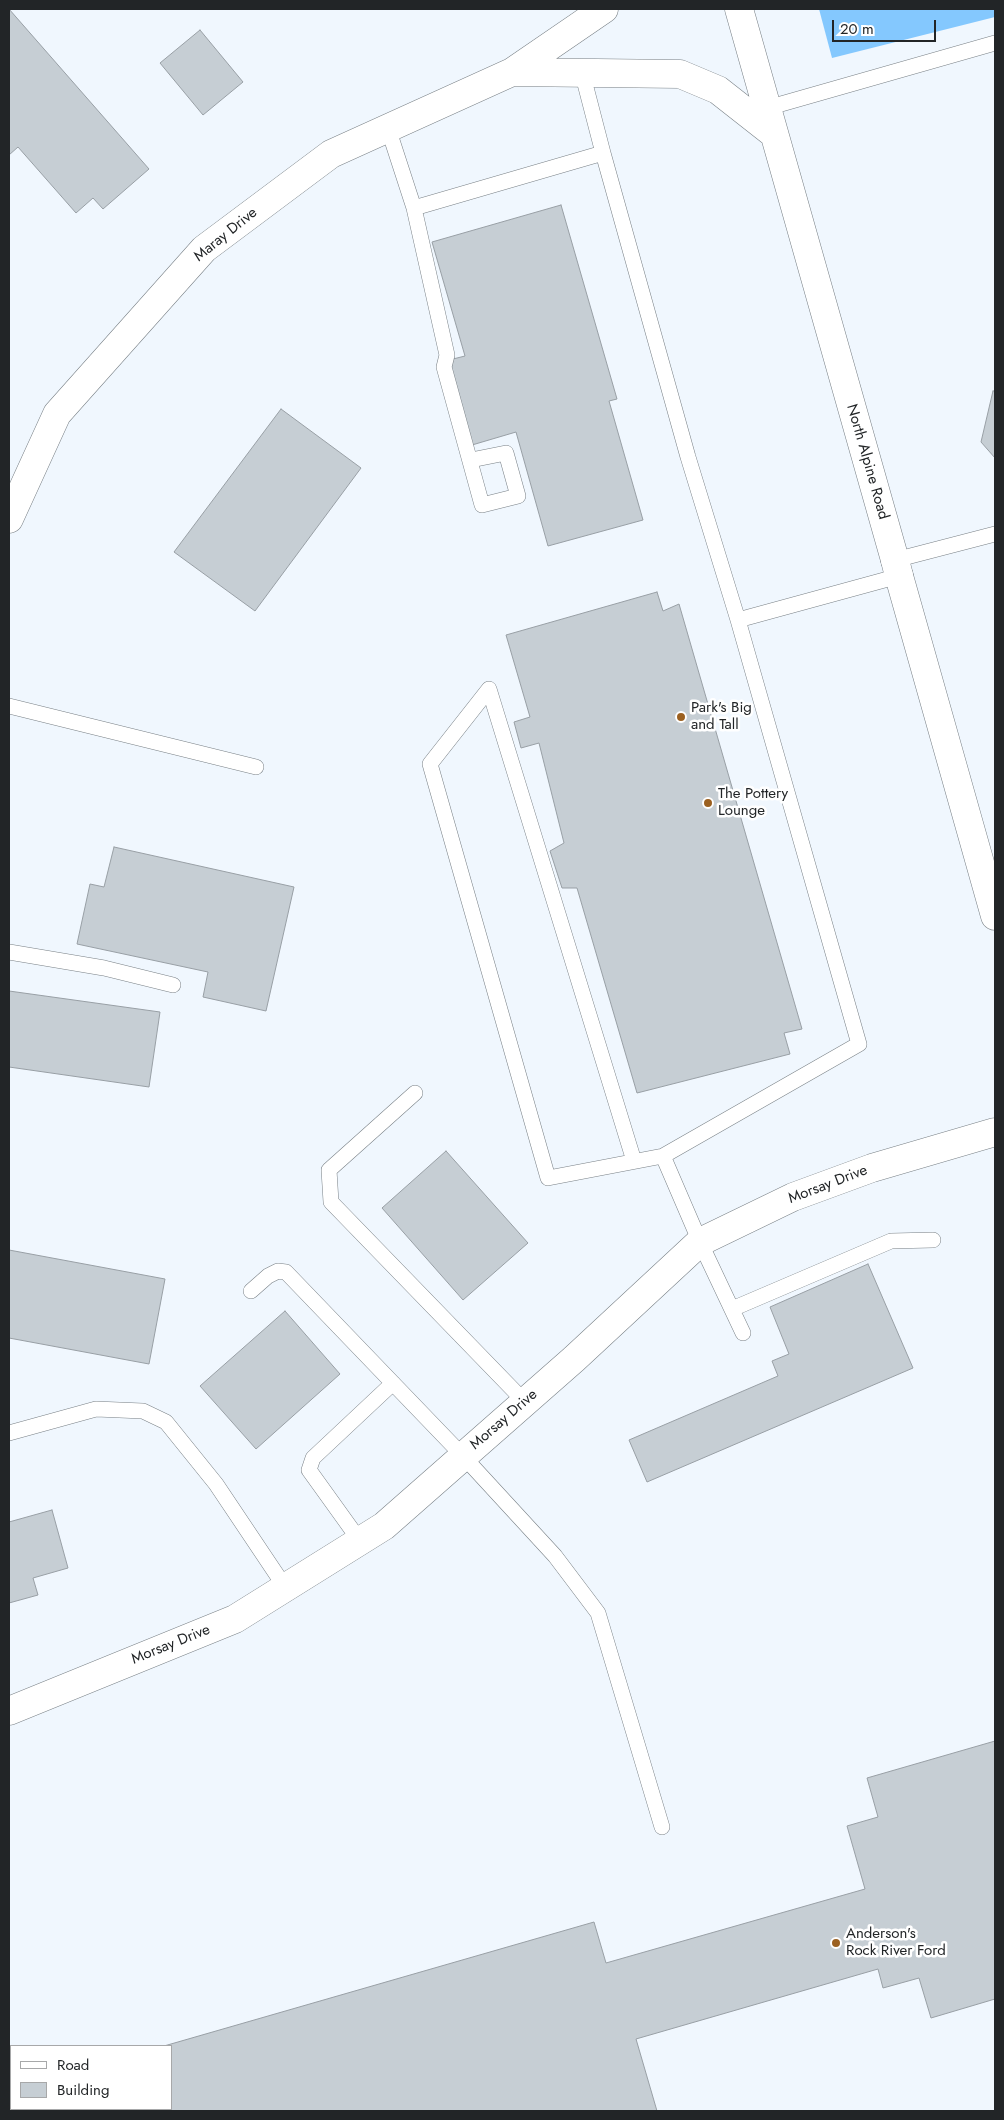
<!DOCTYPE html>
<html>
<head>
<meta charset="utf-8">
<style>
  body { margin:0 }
  #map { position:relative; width:1004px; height:2120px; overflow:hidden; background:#f0f7fe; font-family:Jost,sans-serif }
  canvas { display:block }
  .frame { position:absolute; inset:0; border:10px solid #222527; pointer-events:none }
  .legend { position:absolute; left:10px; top:2045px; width:162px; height:65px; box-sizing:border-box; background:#fff; border:1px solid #a7a8a9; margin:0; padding:6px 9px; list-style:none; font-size:15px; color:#222527 }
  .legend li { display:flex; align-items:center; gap:10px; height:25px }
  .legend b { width:25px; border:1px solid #a7a8a9 }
  .scale { position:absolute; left:832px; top:20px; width:104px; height:22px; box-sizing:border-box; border:2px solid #222527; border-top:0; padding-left:6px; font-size:15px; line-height:18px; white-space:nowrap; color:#222527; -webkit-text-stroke:4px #fff; paint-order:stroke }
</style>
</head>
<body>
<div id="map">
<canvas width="1004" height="2120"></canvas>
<div class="frame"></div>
<ul class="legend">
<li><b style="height:6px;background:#fff"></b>Road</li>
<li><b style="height:14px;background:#c6ced4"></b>Building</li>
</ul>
<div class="scale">20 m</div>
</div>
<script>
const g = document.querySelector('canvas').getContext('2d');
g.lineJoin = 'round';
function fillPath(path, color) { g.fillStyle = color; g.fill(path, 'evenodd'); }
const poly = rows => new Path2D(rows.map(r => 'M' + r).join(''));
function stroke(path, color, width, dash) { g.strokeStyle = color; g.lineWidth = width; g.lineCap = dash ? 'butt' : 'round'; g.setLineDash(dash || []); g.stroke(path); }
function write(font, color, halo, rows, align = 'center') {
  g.font = font + ' Jost,sans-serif'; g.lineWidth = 5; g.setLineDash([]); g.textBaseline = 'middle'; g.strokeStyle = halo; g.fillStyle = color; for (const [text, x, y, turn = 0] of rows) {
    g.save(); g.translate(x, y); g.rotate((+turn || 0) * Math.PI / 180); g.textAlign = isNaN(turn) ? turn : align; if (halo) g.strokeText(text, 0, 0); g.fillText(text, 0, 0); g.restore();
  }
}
const forest = poly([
  [819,9,995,9,995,17,832,58]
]);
const building = poly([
  [9,9,149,169,103,209,93,198,76,213,18,147,9,155,9,9],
  [200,30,243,82,203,115,160,63,200,30],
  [561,205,617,399,609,401,643,520,548,546,516,432,472,445,449,360,465,356,432,242,561,205],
  [993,391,995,391,995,458,981,442,993,391],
  [281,409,361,468,255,611,174,552,281,409],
  [657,592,663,611,679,604,802,1029,784,1033,790,1054,637,1093,577,888,562,888,550,851,564,843,539,743,521,748,514,722,530,717,506,635,657,592],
  [114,847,294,887,266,1011,203,997,208,972,77,944,90,884,104,887,114,847],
  [9,991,160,1012,149,1087,9,1067,9,991],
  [446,1151,528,1243,463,1300,382,1208,446,1151],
  [9,1250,165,1279,149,1364,9,1338,9,1250],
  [868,1264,913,1368,647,1482,629,1440,778,1376,772,1361,789,1354,770,1307,868,1264],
  [285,1311,340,1374,256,1449,200,1386,285,1311],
  [52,1510,68,1568,33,1578,38,1595,9,1603,9,1522,52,1510],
  [995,1741,995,1999,931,2018,919,1978,883,1988,878,1969,636,2039,657,2111,169,2111,168,2109,171,2109,171,2046,164,2046,594,1922,606,1963,865,1889,847,1826,878,1817,867,1778,995,1741]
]);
const lane = poly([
  [582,72,603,153],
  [767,108,995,43],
  [388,128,414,208],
  [471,460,506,453,518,496,482,505,444,367,447,355,414,208,603,153,688,457,738,620,859,1044,663,1156,700,1242,743,1333],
  [895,560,995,534],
  [738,620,899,576],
  [9,706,256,767],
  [9,952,104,968,173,985],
  [415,1093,329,1170,331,1202,525,1402],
  [634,1161,489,689,430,764,548,1178,663,1156],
  [251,1291,268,1276,278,1271,286,1272,463,1456,555,1556,598,1613,662,1827],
  [732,1309,891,1241,933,1240],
  [9,1433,96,1409,143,1411,166,1422,216,1484,285,1587],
  [360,1541,309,1470,313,1458,393,1383]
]);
const secondary = poly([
  [739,9,895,560],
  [512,72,680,74,718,90,774,134],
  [9,519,57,414,204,249,331,154,512,72,604,9],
  [899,576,995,916],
  [9,1711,235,1619,384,1526,574,1359,700,1242,793,1197,872,1168,995,1132]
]);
const primary = poly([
  [895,560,899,576]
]);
const markers = [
  [681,717,5,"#9b6020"],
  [708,803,5,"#9b6020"],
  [836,1943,5,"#9b6020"]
];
const streetNames = [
  ["Maray Drive",226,235,-39],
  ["North Alpine Road",867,462,74],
  ["Morsay Drive",828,1185,-21],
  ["Morsay Drive",504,1420,-41],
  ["Morsay Drive",171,1645,-22]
];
const poiNames = [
  ["Park's Big",691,708],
  ["and Tall",691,725],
  ["The Pottery",718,794],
  ["Lounge",718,811],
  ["Anderson's",846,1934],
  ["Rock River Ford",846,1951]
];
fillPath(forest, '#84c8fe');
fillPath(building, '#c6ced4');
stroke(building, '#989fa5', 1);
stroke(lane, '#798086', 16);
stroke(secondary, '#798086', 29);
stroke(primary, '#798086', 29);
stroke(lane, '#fff', 15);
stroke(secondary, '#fff', 28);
stroke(primary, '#fff', 28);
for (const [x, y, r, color] of markers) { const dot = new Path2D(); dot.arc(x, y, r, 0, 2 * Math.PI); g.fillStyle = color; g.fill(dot); stroke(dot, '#fff', 2); }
write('15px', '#222527', '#fff', streetNames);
write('15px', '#222527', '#fff', poiNames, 'left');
</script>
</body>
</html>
